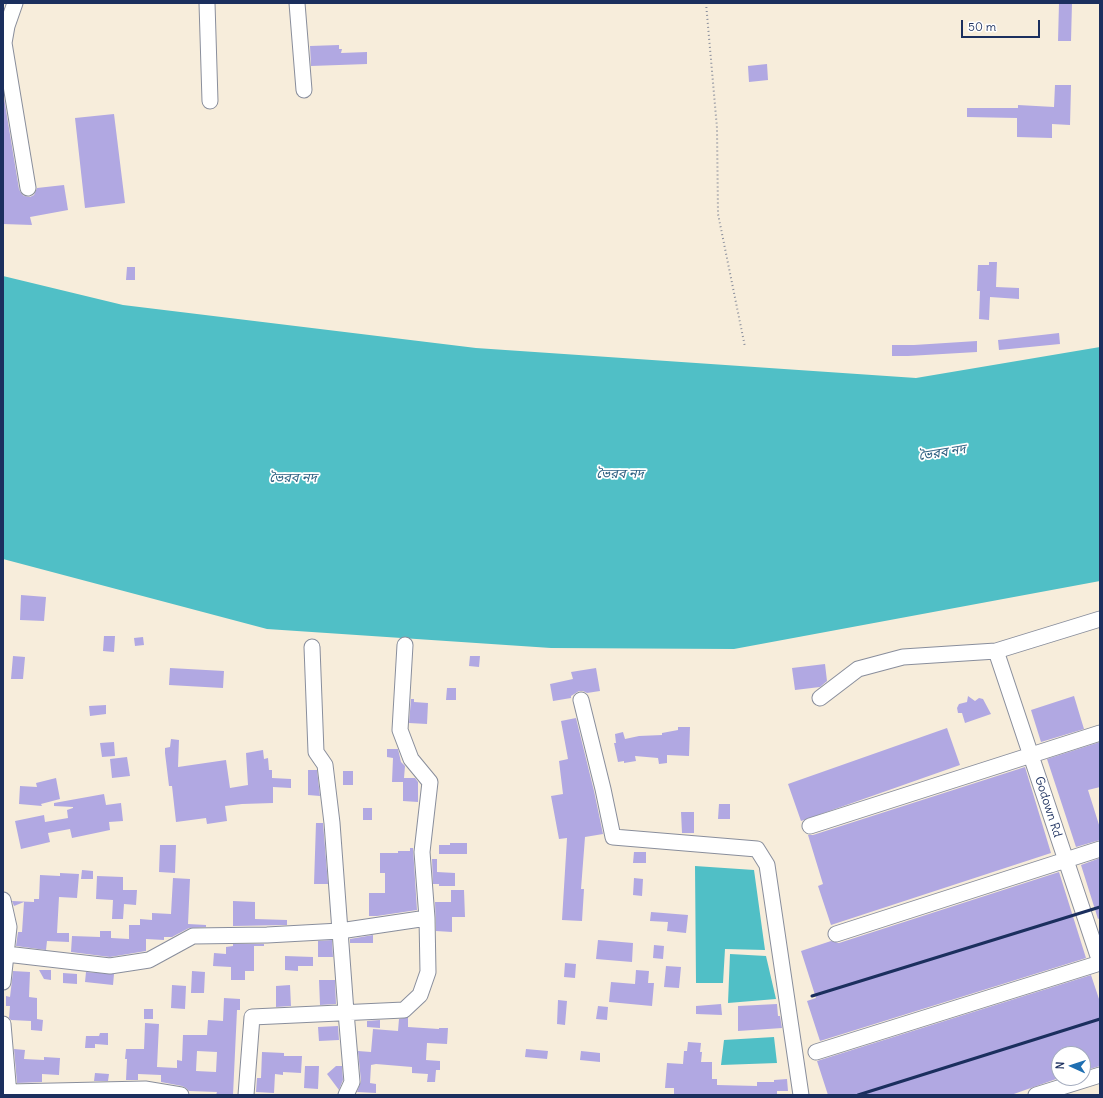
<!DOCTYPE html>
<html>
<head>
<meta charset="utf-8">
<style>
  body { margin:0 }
  #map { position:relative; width:1103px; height:1098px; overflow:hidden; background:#f7eddb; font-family:Delius,sans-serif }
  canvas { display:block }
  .frame { position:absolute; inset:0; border:4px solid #1b2f5e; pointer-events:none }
  .north { position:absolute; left:1051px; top:1046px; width:40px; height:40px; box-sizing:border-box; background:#fff; border:1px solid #a4acbf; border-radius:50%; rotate:273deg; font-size:11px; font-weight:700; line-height:16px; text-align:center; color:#1b2f5e }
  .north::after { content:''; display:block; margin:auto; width:14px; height:18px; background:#1f6fb2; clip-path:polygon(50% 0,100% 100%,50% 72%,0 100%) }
  .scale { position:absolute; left:961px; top:20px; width:79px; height:18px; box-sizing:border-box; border:2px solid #1b2f5e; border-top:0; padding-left:5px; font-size:12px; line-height:14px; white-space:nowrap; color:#1b2f5e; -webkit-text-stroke:3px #fff; paint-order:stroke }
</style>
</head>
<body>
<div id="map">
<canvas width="1103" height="1098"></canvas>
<div class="frame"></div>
<div class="north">N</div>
<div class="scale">50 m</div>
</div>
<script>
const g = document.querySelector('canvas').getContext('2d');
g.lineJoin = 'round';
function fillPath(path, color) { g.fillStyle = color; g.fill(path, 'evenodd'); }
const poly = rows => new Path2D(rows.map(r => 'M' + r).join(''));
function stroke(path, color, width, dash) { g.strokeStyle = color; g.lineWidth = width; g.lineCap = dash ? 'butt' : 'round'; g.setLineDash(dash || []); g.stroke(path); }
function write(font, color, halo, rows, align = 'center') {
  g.font = font + ' Delius,"Noto Sans Bengali",sans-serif'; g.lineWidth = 3.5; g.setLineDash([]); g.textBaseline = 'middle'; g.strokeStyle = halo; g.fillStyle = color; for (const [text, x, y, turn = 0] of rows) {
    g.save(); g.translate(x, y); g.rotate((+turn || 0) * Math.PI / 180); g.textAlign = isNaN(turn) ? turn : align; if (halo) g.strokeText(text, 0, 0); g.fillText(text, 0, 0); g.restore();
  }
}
const water = poly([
  [3,276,123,305,476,348,916,378,1100,347,1100,581,734,649,551,648,267,629,3,559],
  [695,866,754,870,765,950,725,949,723,983,696,983],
  [730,954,766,956,776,999,728,1003],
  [774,1037,777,1063,721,1065,724,1040]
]);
const building = poly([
  [1059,3,1072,3,1071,41,1058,41],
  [339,45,339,49,342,49,341,53,367,52,367,64,311,66,310,46],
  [767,64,768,80,749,82,748,66],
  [1055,85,1071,85,1070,125,1052,124,1052,138,1017,137,1017,118,967,117,967,108,1018,108,1018,105,1054,107],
  [3,92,19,189,21,193,24,196,30,197,34,195,37,188,64,185,68,210,30,217,32,225,3,224],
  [114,114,125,203,85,208,75,118],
  [989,262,997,262,996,287,1019,288,1019,299,990,297,989,320,979,319,980,291,977,291,978,265,989,265],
  [127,267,135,267,135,280,126,280],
  [1059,333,1060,344,999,350,998,340],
  [977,341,977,352,908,356,892,356,892,345,914,345],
  [21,595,46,597,44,621,20,620],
  [104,636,115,636,114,652,103,651],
  [143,637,144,645,135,646,134,638],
  [13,656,25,657,23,679,11,679],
  [470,656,480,656,479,667,469,666],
  [825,664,827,681,820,687,795,690,792,668],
  [170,668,224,671,223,688,169,685],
  [596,668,600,691,587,693,583,691,579,691,571,696,571,698,553,701,550,684,573,679,571,672],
  [447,688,456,688,456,700,446,700],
  [968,696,975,701,979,698,983,699,991,714,965,723,962,713,958,713,957,708,959,704,967,702],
  [1074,696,1084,729,1041,742,1031,710],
  [411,699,414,699,414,702,428,703,427,724,409,723],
  [106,705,106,714,90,716,89,706],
  [576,718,594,791,603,834,585,837,581,889,584,889,582,921,562,920,567,838,559,839,551,796,563,794,559,761,568,759,561,721],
  [678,727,690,727,689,756,667,755,667,763,659,764,658,758,635,756,636,761,624,763,624,761,618,762,614,743,616,743,615,734,623,732,625,739,639,736,662,735,662,733,678,730],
  [947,728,960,765,801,821,788,784],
  [171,739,179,740,178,767,226,760,230,788,248,785,246,753,263,750,264,759,268,758,269,770,272,770,272,778,291,779,291,788,273,787,273,803,242,804,225,806,227,821,207,824,206,818,176,822,172,786,169,786,165,753,165,748,170,747],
  [114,742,115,756,102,757,100,743],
  [1100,742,1100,787,1088,790,1100,828,1100,840,1076,847,1047,759],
  [387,749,398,749,401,762,405,766,404,778,415,778,418,782,418,802,403,801,403,782,392,782,393,758,387,757],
  [127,757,130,776,112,778,110,759],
  [1025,767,1051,853,831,925,818,886,823,884,808,835,813,835],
  [308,770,317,770,320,796,308,795],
  [343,771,353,771,353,785,343,785],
  [56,778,60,799,41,804,42,806,19,804,20,786,37,787,36,783],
  [104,794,106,805,121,803,123,821,109,822,110,830,72,838,70,829,48,833,50,842,21,849,15,821,44,815,45,822,68,818,67,810,73,808,73,807,54,806,54,803],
  [719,804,730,804,730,819,718,819],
  [363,808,372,808,372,820,363,820],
  [681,812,694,812,694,833,682,833],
  [316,823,323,823,328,884,314,884],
  [450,843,467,843,467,854,439,854,439,845,450,845],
  [160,845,176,845,175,873,159,872],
  [410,848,413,848,417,910,377,916,369,916,369,893,385,893,385,873,380,873,380,853,398,853,398,851,410,851],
  [634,852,646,852,646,863,633,863],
  [1100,858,1100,918,1098,919,1081,865],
  [432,859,437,859,437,872,455,873,455,886,439,886,439,884,433,884],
  [82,870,93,871,93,879,81,879],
  [1059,872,1086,958,820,1041,807,1001,816,998,801,951,831,941,839,943],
  [60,873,79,874,77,898,59,897,57,933,69,933,69,942,47,941,46,950,16,946,18,932,22,932,24,902,14,906,12,901,34,902,34,899,39,899,40,875,60,876],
  [97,876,123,877,123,890,137,890,136,905,124,904,123,919,112,919,113,900,96,899],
  [173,878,190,879,188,924,206,925,206,927,189,928,172,937,164,937,164,940,146,939,146,951,110,957,71,952,72,936,100,937,100,931,111,931,111,938,129,939,129,925,140,925,140,919,152,920,152,913,171,914],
  [634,878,643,879,642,896,633,895],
  [451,890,464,890,465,917,452,917,452,932,436,931,435,902,451,902],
  [233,901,255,902,255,919,287,920,287,925,233,926],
  [651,912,688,915,686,933,667,931,668,922,650,921],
  [373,935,373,943,350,943,350,939],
  [332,940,333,957,318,957,318,941],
  [598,940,633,943,632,962,596,959],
  [233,944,264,944,264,946,254,946,254,971,245,971,245,980,231,980,231,967,213,966,214,953,226,954,226,947,233,946],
  [654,945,664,946,663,959,653,958],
  [285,956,313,957,313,966,298,966,298,971,285,970],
  [565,963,576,964,575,978,564,977],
  [666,966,681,967,679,988,664,987],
  [39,970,51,970,51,980,44,979],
  [636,970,649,971,648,983,654,983,652,1006,609,1002,611,982,635,984],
  [13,971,30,972,29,997,37,998,37,1019,43,1020,42,1031,31,1030,31,1021,11,1020,9,1018,10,1006,6,1006,6,996,10,997],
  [192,971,205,972,204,993,191,993],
  [86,972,114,974,113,985,85,982],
  [63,973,77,974,77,984,63,983],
  [1091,975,1100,1002,1100,1066,1083,1071,1083,1054,1059,1054,1059,1078,1011,1095,828,1095,817,1061],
  [319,980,335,980,336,1004,320,1005],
  [172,985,186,986,185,1009,171,1008],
  [290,985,291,1006,276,1007,276,986],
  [224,998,240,999,240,1010,237,1010,233,1095,216,1095,217,1092,189,1091,186,1088,182,1086,161,1082,161,1075,138,1074,138,1080,126,1080,127,1059,125,1059,126,1049,144,1049,145,1023,159,1024,157,1067,177,1068,177,1060,182,1061,183,1035,207,1035,208,1020,223,1021],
  [197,1051,217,1052,216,1072,196,1071],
  [558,1000,567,1001,565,1025,557,1024],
  [721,1004,722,1015,696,1014,696,1006],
  [777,1004,778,1016,780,1016,782,1028,738,1031,738,1006],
  [598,1006,608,1007,607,1020,596,1019],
  [144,1009,153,1009,153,1019,144,1019],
  [408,1017,408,1027,439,1029,439,1028,448,1028,447,1044,427,1043,426,1060,440,1061,440,1070,436,1070,435,1082,427,1082,428,1074,412,1073,412,1067,376,1064,371,1065,370,1083,376,1084,376,1093,357,1092,361,1081,358,1051,371,1052,373,1029,398,1031,399,1019],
  [380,1020,380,1028,367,1027,367,1021],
  [338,1026,339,1040,319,1041,318,1027],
  [100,1033,108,1033,108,1045,95,1044,95,1048,85,1048,86,1036,99,1036],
  [688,1042,701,1043,700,1052,702,1052,701,1062,712,1062,712,1079,717,1079,717,1085,757,1086,757,1082,774,1082,774,1080,787,1079,788,1091,777,1091,777,1095,674,1095,674,1088,665,1088,667,1063,683,1064,684,1051,687,1051],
  [14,1049,25,1050,24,1059,44,1060,44,1057,60,1058,59,1075,42,1074,42,1082,17,1083],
  [526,1049,548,1051,547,1059,525,1057],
  [581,1051,600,1053,600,1062,580,1060],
  [262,1052,284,1053,284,1056,302,1056,301,1073,283,1072,283,1075,275,1074,274,1093,256,1092,257,1078,261,1078],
  [305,1066,319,1066,318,1089,304,1088],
  [336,1066,342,1066,343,1080,339,1090,327,1074],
  [95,1073,109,1074,108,1081,94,1081]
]);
const path = poly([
  [706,3,717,128,718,214,745,347]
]);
const minor = poly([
  [15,3,7,26,4,43,28,188],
  [207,3,210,101],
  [297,3,304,90],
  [312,647,316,752,325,765,332,823,346,1012,352,1082,346,1095],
  [996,651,1100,962],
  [820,698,858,669,903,657,996,651,1100,619],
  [581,700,603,789,613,837,757,849,767,865,801,1095],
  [810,826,1100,733],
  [3,900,9,927,3,982],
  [836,934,1100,849],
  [6,954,110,966,149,960,193,936,267,935,340,931,427,918],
  [3,1024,9,1095],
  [816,1052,1100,963],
  [9,1092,145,1089,181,1095],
  [246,1095,252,1017,404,1010,420,995,428,972,427,918,422,852,430,782,411,759,400,730,405,645],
  [1036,1095,1100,1075]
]);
const rail = poly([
  [812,996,1100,907],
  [858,1095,1100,1019]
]);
const streetNames = [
  ["Godown Rd",1048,807,72]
];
const waterNames = [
  ["ভৈরব নদ",942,453,-9],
  ["ভৈরব নদ",620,474],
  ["ভৈরব নদ",293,478]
];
fillPath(water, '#50bfc6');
fillPath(building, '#b1a8e2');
stroke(minor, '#898e9c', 17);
stroke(path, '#898e9c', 2, [1, 3]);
stroke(minor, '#fff', 15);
stroke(rail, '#1b2f5e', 3);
write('12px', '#1b2f5e', '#fff', streetNames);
write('italic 13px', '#2e6182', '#fff', waterNames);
</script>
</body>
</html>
